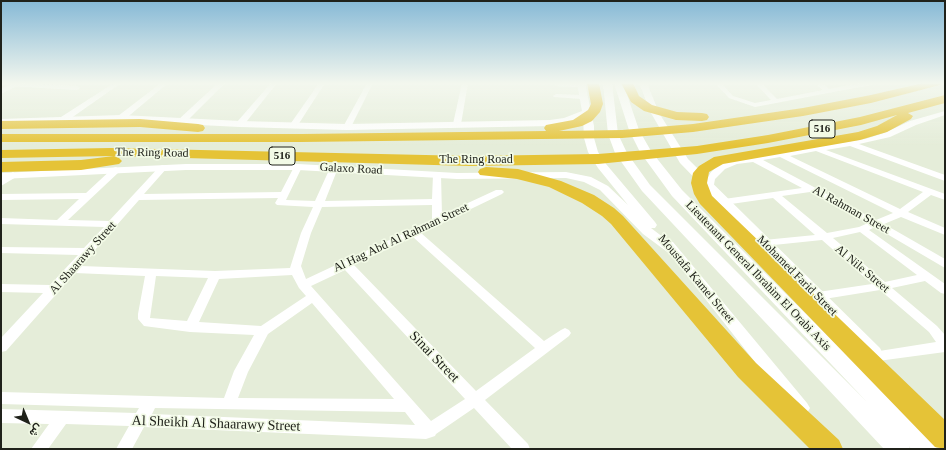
<!DOCTYPE html>
<html>
<head>
<meta charset="utf-8">
<style>
  body { margin:0 }
  #map { position:relative; width:946px; height:450px; overflow:hidden; background:#e5edd9; font-family:"Times New Roman",Vazirmatn,serif }
  canvas { display:block }
  .frame { position:absolute; inset:0; border:2px solid #20221b; pointer-events:none }
  .north { position:absolute; left:8px; top:402px; width:40px; height:40px; -webkit-text-stroke:3px #f2fae6; paint-order:stroke; rotate:136deg; font-size:11px; font-weight:700; line-height:16px; text-align:center; color:#20221b }
  .north::after { content:''; display:block; margin:auto; width:14px; height:18px; background:#20221b; clip-path:polygon(50% 0,100% 100%,50% 72%,0 100%) }
</style>
</head>
<body>
<div id="map">
<canvas width="946" height="450"></canvas>
<div class="frame"></div>
<div class="north">ش</div>
</div>
<script>
const g = document.querySelector('canvas').getContext('2d');
g.lineJoin = 'round';
const poly = rows => new Path2D(rows.map(r => 'M' + r).join(''));
function fillPath(path, color) { g.fillStyle = color; g.fill(path, 'evenodd'); }
function write(font, color, halo, rows, align = 'center') {
  g.font = font + ' "Times New Roman",serif'; g.lineWidth = 3.5; g.setLineDash([]); g.textBaseline = 'middle'; g.strokeStyle = halo; g.fillStyle = color; for (const [text, x, y, turn = 0] of rows) {
    g.save(); g.translate(x, y); g.rotate((+turn || 0) * Math.PI / 180); g.textAlign = isNaN(turn) ? turn : align; if (halo) g.strokeText(text, 0, 0); g.fillText(text, 0, 0); g.restore();
  }
}
function stroke(path, color, width, dash) { g.strokeStyle = color; g.lineWidth = width; g.lineCap = dash ? 'butt' : 'round'; g.setLineDash(dash || []); g.stroke(path); }
const minor = poly([
  [13,83,77,86,80,88,77,90,11,86,10,85,13,83],
  [114,83,121,83,67,121,61,121,61,117,114,83],
  [161,83,168,83,124,120,118,120,118,116,161,83],
  [218,83,225,83,184,124,178,124,178,120,218,83],
  [271,83,277,83,243,126,237,126,237,122,271,83],
  [319,83,325,83,296,128,290,128,289,126,319,83],
  [367,83,373,83,351,127,347,129,344,129,343,127,367,83],
  [462,83,468,83,461,124,457,126,453,124,462,83],
  [555,83,581,83,584,85,581,87,557,86,555,85,555,83],
  [715,83,721,83,733,96,755,103,771,100,755,83,761,83,777,99,823,90,815,83,822,83,829,89,861,83,873,83,870,85,755,107,729,98,715,83],
  [556,94,582,95,585,97,582,99,554,97,553,96,556,94],
  [945,111,945,115,916,125,890,137,859,144,945,175,945,181,850,146,826,150,945,194,945,200,931,195,908,212,945,228,945,235,901,217,884,224,945,259,945,268,875,227,869,230,945,284,945,294,941,293,925,281,892,288,937,326,945,335,945,352,878,361,873,360,871,356,873,352,936,342,929,332,880,290,818,300,814,299,812,296,814,293,818,292,872,284,822,240,764,246,760,245,759,243,764,240,815,235,773,198,724,205,719,202,724,199,802,188,753,162,737,164,725,169,715,179,713,190,710,191,705,188,707,179,711,172,719,165,732,160,865,139,884,133,910,121,945,111],
  [816,151,923,192,900,209,790,156,816,151],
  [780,157,893,213,876,220,763,160,780,157],
  [810,192,868,223,859,227,827,233,782,196,810,192],
  [860,232,917,275,885,282,833,238,860,232],
  [298,164,302,167,286,200,315,201,330,168,334,165,338,168,325,201,432,199,433,175,437,172,441,175,442,215,496,190,502,190,504,192,502,194,421,233,544,341,561,330,565,328,569,330,571,333,569,336,485,400,528,444,530,449,512,449,474,408,436,434,435,436,426,439,144,427,132,449,116,449,129,426,66,424,48,449,31,449,49,424,1,423,1,409,136,413,139,408,1,404,1,392,224,398,234,371,254,335,190,332,144,326,138,319,138,314,145,276,75,273,6,351,1,352,1,338,43,293,1,292,1,284,50,285,78,255,1,253,1,247,84,248,104,227,1,224,1,218,57,220,79,199,1,200,1,194,86,193,113,168,116,167,120,170,119,172,68,220,109,221,160,166,163,165,167,168,144,194,281,192,294,167,298,164],
  [278,198,275,203,277,205,313,207,301,233,290,268,215,271,81,266,93,254,94,251,139,200,278,198],
  [432,205,432,220,306,279,301,266,311,233,322,207,432,205],
  [413,237,535,348,476,391,354,265,413,237],
  [345,270,465,399,431,421,311,286,345,270],
  [292,275,299,288,306,296,261,326,199,322,219,279,292,275],
  [156,276,208,278,187,321,150,318,156,276],
  [312,303,394,399,238,398,248,372,268,334,312,303],
  [155,408,405,412,415,425,152,414,155,408],
  [13,172,17,175,16,177,1,186,1,179,13,172]
]);
const tertiary = poly([
  [13,83,22,83,1,94,1,89,13,83],
  [577,83,585,83,594,126,594,138,598,152,606,164,655,222,657,225,655,228,651,228,668,241,673,242,807,403,810,408,807,413,801,416,795,413,670,254,643,234,600,190,584,182,566,178,457,179,298,170,186,170,1,179,1,173,186,164,298,164,457,173,566,172,591,177,608,186,628,205,598,168,588,152,584,138,583,116,569,122,550,126,347,130,240,127,121,121,1,125,1,119,121,115,240,121,347,124,550,120,564,118,582,111,577,83],
  [639,83,647,83,659,113,688,159,880,348,882,352,880,356,874,358,868,356,680,163,651,113,639,83]
]);
const secondary = poly([
  [603,83,612,83,618,134,627,153,650,185,867,402,672,196,640,152,629,130,614,83,623,83,639,130,651,151,682,190,934,442,937,449,911,449,909,446,910,449,884,449,642,191,615,153,608,134,603,83]
]);
const motorway = poly([
  [587,83,599,83,603,104,600,112,592,121,582,126,559,131,622,130,693,124,803,108,871,95,923,83,942,83,940,85,871,103,803,116,693,132,622,138,300,142,1,142,1,134,300,134,546,131,544,128,546,125,573,120,588,110,591,104,587,83],
  [621,83,633,83,639,96,652,105,677,112,702,113,707,114,709,117,707,120,702,121,676,120,644,111,631,102,621,83],
  [945,95,945,103,908,113,913,116,911,119,887,132,860,140,723,164,709,172,707,183,712,196,945,420,945,449,935,447,700,204,694,194,691,183,693,173,699,166,714,157,858,132,877,126,897,115,861,125,768,143,697,154,598,164,470,166,114,156,119,158,122,161,119,164,81,170,1,172,1,162,81,160,114,156,1,158,1,150,111,148,470,156,598,154,697,146,768,135,860,117,945,95],
  [140,119,198,124,203,125,205,128,203,131,198,132,140,127,1,129,1,121,140,119],
  [486,167,518,169,561,181,594,195,614,208,623,216,756,363,839,440,843,449,810,449,738,377,611,224,602,216,582,203,549,187,517,179,480,175,478,172,480,169,486,167]
]);
const shields = [
  [822,129,26],
  [282,156,26]
];
const shieldNames = [
  ["516",822,129],
  ["516",282,156]
];
const streetNames = [
  ["The Ring Road",152,153,1],
  ["The Ring Road",476,160],
  ["Galaxo Road",351,169,3],
  ["Al Rahman Street",851,210,29],
  ["Al Hag Abd Al Rahman Street",401,238,-25],
  ["Al Shaarawy Street",83,258,-48],
  ["Al Nile Street",862,269,40],
  ["Lieutenant General Ibrahim El Orabi Axis",758,276,46],
  ["Mohamed Farid Street",797,276,45],
  ["Moustafa Kamel Street",696,279,50]
];
const nearStreetnames = [
  ["Sinai Street",434,357,46],
  ["Al Sheikh Al Shaarawy Street",216,424,2]
];
fillPath(minor, '#fff');
fillPath(tertiary, '#fff');
fillPath(secondary, '#fff');
fillPath(motorway, '#e5c337');
const sky = g.createLinearGradient(0, 0, 0, 146);
sky.addColorStop(0, '#86b9d6');
sky.addColorStop(0.57, '#f3f7ee');
sky.addColorStop(1, '#f3f7ee00');
g.fillStyle = sky;
g.fillRect(0, 0, 946, 146);
for (const [x, y, w] of shields) { const box = new Path2D(); box.roundRect(x - w / 2, y - 9, w, 18, 3); g.fillStyle = '#f2fae6'; g.fill(box); stroke(box, '#20221b', 1); }
write('bold 11px', '#20221b', null, shieldNames);
write('12px', '#20221b', '#f2fae6', streetNames);
write('14px', '#20221b', '#f2fae6', nearStreetnames);
</script>
</body>
</html>
